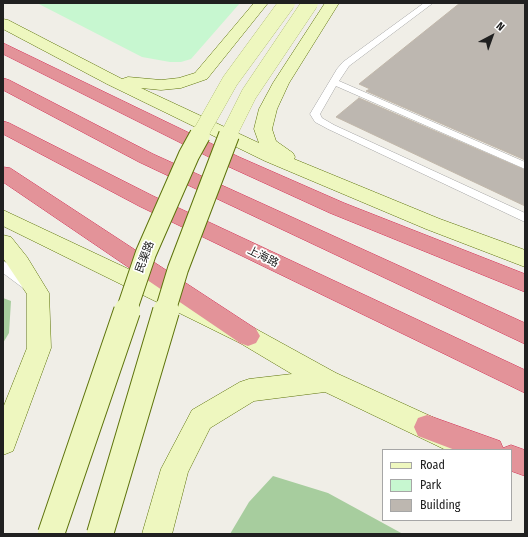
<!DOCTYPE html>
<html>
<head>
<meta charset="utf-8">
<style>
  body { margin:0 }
  #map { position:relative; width:528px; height:537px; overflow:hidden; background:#f0eee7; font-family:"Fira Sans Condensed",sans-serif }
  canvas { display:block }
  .frame { position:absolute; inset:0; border:4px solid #202020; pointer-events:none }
  .legend { position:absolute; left:382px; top:449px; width:130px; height:72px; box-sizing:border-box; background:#fff; border:1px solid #a6a6a6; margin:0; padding:5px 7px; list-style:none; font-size:12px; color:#202020 }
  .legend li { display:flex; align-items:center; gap:8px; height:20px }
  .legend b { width:20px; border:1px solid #a6a6a6 }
  .north { position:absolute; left:472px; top:16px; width:40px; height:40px; -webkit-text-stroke:3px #fff; paint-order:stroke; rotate:41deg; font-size:11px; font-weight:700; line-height:16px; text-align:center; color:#202020 }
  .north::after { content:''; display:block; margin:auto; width:14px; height:18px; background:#202020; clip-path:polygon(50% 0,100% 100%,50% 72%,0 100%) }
</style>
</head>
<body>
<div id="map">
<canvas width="528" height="537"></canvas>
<div class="frame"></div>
<ul class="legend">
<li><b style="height:5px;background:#eef7bf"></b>Road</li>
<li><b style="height:11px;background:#c7f7d0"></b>Park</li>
<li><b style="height:11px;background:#bdb7b0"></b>Building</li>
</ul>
<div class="north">N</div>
</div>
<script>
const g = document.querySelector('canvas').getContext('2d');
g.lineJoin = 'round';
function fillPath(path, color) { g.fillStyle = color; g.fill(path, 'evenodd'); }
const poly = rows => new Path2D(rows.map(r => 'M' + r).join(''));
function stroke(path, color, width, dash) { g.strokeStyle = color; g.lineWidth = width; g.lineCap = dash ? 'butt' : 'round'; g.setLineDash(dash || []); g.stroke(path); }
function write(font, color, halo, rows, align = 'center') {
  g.font = font + ' "Fira Sans Condensed","Noto Sans SC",sans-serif'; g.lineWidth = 3.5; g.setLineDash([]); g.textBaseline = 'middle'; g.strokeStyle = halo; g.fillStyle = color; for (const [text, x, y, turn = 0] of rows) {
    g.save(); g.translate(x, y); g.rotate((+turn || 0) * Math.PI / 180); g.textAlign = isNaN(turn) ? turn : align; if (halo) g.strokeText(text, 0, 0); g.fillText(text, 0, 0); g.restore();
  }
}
const forest = poly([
  [3,298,11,301,9,333,3,343],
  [273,476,328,493,403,534,230,534,249,502]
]);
const park = poly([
  [37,3,240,3,191,59,181,62,170,62,142,57]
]);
const building = poly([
  [460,3,525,3,525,160,366,91,370,89,359,84,460,3],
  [359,98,525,170,525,206,336,117,359,98]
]);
const lane = poly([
  [424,3,433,3,349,66,339,81,525,162,525,169,336,86,320,114,322,118,334,125,525,213,525,222,328,129,315,122,310,114,337,69,343,62,424,3],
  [3,261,7,263,31,282,33,285,31,288,27,290,23,288,3,273,3,261]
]);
const secondary = poly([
  [254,3,268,3,207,79,181,88,161,90,141,88,259,143,254,129,259,109,273,83,325,3,339,3,289,83,277,109,272,129,276,141,293,153,295,157,294,159,440,219,525,250,525,267,426,229,265,161,107,84,3,29,3,19,8,20,122,79,128,77,161,80,179,78,195,73,254,3],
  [3,210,256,329,336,373,485,441,489,450,446,450,325,392,254,401,210,428,188,472,172,534,142,534,161,469,192,410,240,382,249,379,292,374,240,343,3,226,3,210],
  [3,235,11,237,27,257,49,293,51,348,13,451,3,455,3,408,27,348,27,294,3,258,3,235]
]);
const highway = poly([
  [3,43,239,157,344,203,525,274,525,292,330,213,225,165,3,54,3,43],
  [3,78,9,80,153,154,525,323,525,344,139,162,3,90,3,78],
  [3,121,9,123,153,196,525,370,525,393,139,206,3,134,3,121],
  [3,167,10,168,256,329,260,336,256,343,248,346,240,343,3,182,3,167],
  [427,415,500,441,503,448,511,445,525,450,525,476,511,471,511,450,455,450,418,436,414,427,418,418,427,415]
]);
const secondaryBridgeFar2 = poly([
  [199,136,230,81,287,3],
  [228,136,249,94,310,3]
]);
const secondaryBridgeFar1 = poly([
  [126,312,146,253,189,155,200,135],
  [165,312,178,269,229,135]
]);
const secondaryBridge = poly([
  [51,534,127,311],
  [100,534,166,311]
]);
const streetNames = [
  ["民渠路",145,257,-69],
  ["上海路",263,257,26]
];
fillPath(forest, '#a7cd9e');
fillPath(park, '#c7f7d0');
fillPath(building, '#bdb7b0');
stroke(building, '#c1b7aa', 1);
stroke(lane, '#a4a4a4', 1);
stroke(secondary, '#5d730b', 1);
stroke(highway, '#d23056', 1);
fillPath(lane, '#fff');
fillPath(secondary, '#eef7bf');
fillPath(highway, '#e39399');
stroke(secondaryBridgeFar2, '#5d730b', 16, []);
stroke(secondaryBridgeFar1, '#5d730b', 22, []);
stroke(secondaryBridge, '#5d730b', 28, []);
stroke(secondaryBridgeFar2, '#eef7bf', 16);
stroke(secondaryBridgeFar1, '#eef7bf', 20);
stroke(secondaryBridge, '#eef7bf', 26);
write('11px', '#202020', '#fff', streetNames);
</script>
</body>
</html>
